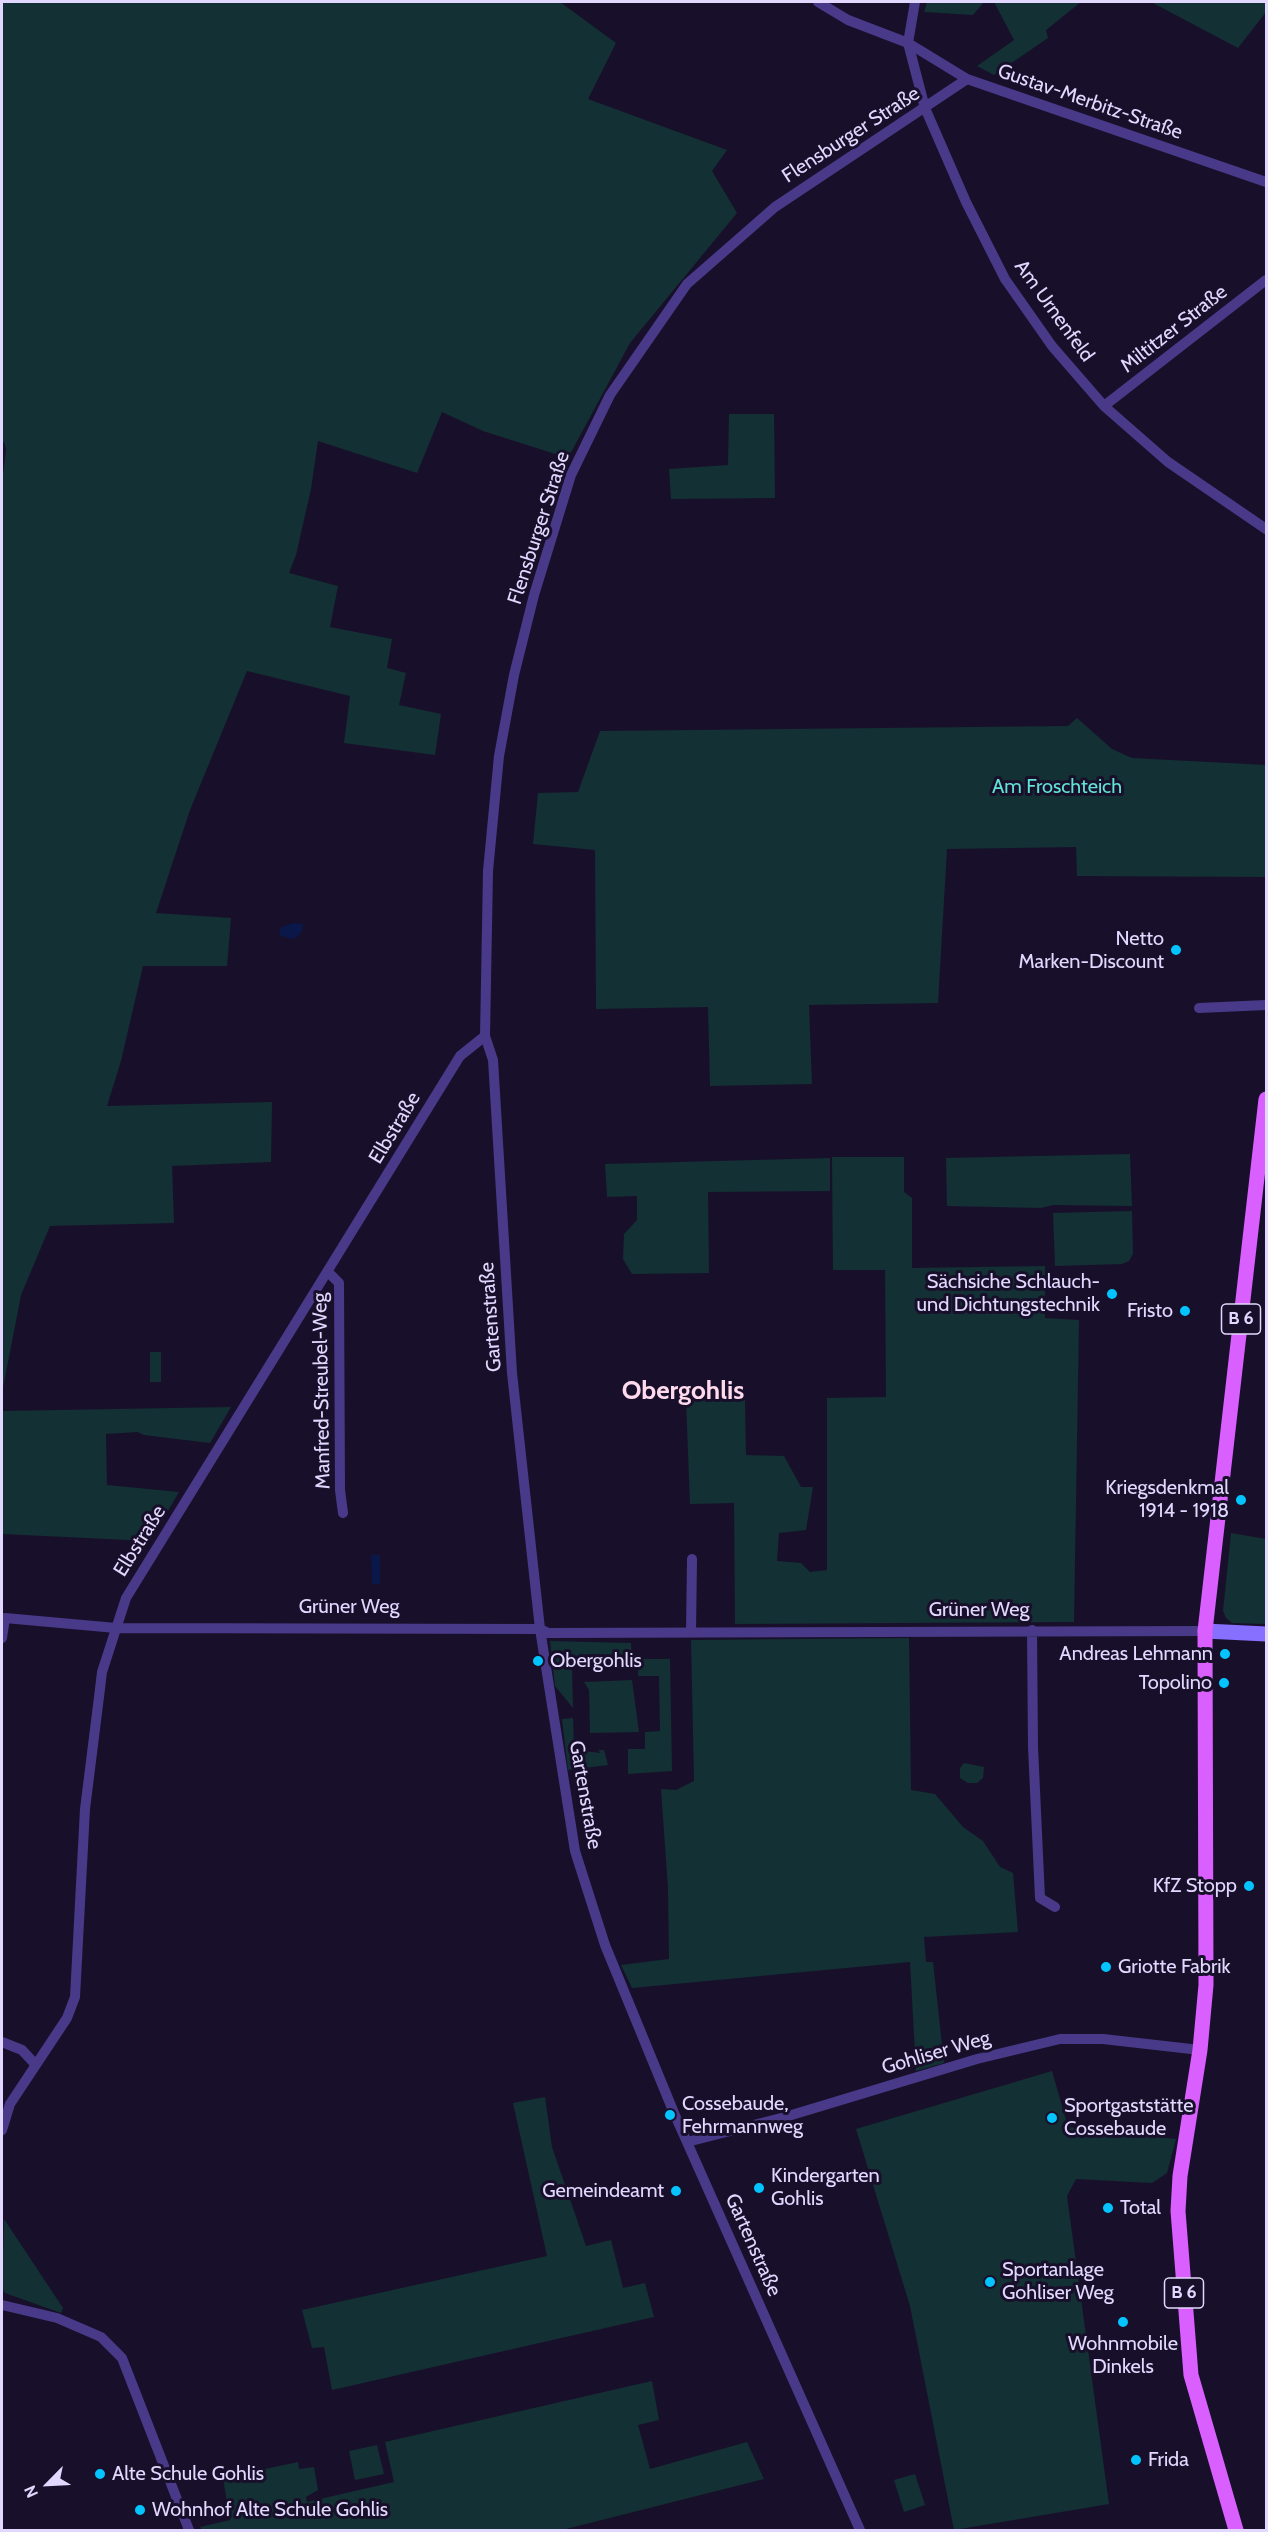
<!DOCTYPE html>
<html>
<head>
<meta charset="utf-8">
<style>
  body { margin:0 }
  #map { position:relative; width:1268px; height:2532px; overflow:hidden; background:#18102a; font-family:Cabin,sans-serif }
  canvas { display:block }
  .frame { position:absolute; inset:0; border:3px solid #e2d8ff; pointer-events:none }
  .north { position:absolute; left:18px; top:2454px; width:60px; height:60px; -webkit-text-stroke:4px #18102a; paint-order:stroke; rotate:246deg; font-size:16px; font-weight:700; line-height:24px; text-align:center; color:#e2d8ff }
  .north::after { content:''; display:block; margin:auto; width:21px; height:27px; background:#e2d8ff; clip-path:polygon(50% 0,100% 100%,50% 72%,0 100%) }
</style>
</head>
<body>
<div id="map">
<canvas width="1268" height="2532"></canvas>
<div class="frame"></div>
<div class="north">N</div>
</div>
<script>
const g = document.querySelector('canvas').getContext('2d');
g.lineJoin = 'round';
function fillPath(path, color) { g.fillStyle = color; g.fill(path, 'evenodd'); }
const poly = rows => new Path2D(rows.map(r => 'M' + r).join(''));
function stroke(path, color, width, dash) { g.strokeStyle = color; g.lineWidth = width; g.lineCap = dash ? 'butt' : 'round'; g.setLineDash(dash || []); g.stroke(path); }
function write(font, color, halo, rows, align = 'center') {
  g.font = font + ' Cabin,sans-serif'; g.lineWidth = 6; g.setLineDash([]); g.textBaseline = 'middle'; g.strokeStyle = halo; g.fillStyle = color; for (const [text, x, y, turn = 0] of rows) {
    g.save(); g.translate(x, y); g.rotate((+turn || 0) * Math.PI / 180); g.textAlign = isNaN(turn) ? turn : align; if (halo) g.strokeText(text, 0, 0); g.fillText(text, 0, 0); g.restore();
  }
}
const green = poly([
  [2,2,560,2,616,43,588,99,727,150,712,171,737,213,630,343,568,458,483,431,442,412,417,473,318,441,311,489,296,555,289,573,338,586,330,627,392,639,387,668,406,673,399,705,441,714,435,755,344,743,350,696,247,671,190,810,156,913,231,918,227,966,143,966,121,1061,107,1106,272,1102,271,1162,172,1166,174,1223,50,1226,21,1295,2,1393,2,483,6,449,4,442,2,443],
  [927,2,984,2,973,15,924,12],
  [994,2,1081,2,1046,30,1048,38,994,75,977,66,1014,40],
  [1151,2,1266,2,1266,12,1238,48],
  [729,414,774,414,775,498,671,499,669,469,728,465],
  [1077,718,1112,749,1132,758,1266,765,1266,877,1077,876,1076,847,947,849,938,1003,809,1005,812,1084,710,1086,708,1007,596,1009,595,850,533,844,538,793,578,792,600,731,1068,726],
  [1130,1154,1132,1206,1053,1205,1041,1208,947,1206,946,1158],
  [832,1157,904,1157,904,1192,912,1198,912,1268,1045,1266,1045,1318,1079,1320,1074,1622,735,1624,734,1503,690,1504,686,1400,745,1399,746,1455,784,1456,801,1487,813,1487,806,1530,779,1533,777,1561,801,1563,810,1572,827,1570,827,1398,886,1397,885,1270,833,1270],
  [830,1158,830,1191,708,1192,709,1273,632,1274,623,1259,624,1234,637,1220,637,1196,607,1197,605,1164],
  [1132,1211,1133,1254,1129,1261,1122,1264,1055,1266,1053,1213],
  [150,1352,161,1352,161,1382,150,1382],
  [231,1407,210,1443,144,1435,138,1432,106,1434,107,1485,179,1492,150,1541,2,1534,2,1411],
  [1231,1533,1266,1539,1266,1624,1232,1623,1226,1618,1223,1611],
  [909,1638,911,1790,935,1794,963,1827,983,1841,1000,1867,1013,1873,1018,1932,924,1937,926,1962,933,1962,944,2063,916,2071,910,1962,632,1988,621,1965,669,1959,668,1888,661,1789,676,1790,694,1781,691,1640],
  [550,1641,631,1643,632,1665,572,1668,573,1708,555,1686],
  [639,1659,670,1659,672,1771,628,1774,628,1749,645,1749,645,1732,660,1731,659,1676,638,1676],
  [632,1680,639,1732,590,1733,589,1690,584,1682],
  [573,1718,574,1750,601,1753,598,1750,604,1750,608,1765,568,1770,562,1719],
  [964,1763,984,1767,983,1778,977,1783,968,1783,960,1778,960,1768],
  [1052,2071,1068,2127,1176,2139,1167,2173,1152,2183,1076,2179,1067,2196,1109,2504,954,2530,910,2306,856,2129],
  [545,2097,552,2147,586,2246,611,2240,623,2288,645,2283,654,2317,332,2390,324,2347,312,2348,302,2310,547,2256,513,2103],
  [4,2219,63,2308,61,2313,5,2293,2,2288],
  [652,2381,659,2420,638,2425,650,2469,747,2442,764,2479,562,2530,202,2530,200,2527,230,2520,223,2478,298,2462,299,2469,314,2467,318,2490,306,2497,307,2502,394,2482,385,2442],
  [377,2445,384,2474,355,2480,349,2451],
  [915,2474,925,2505,904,2512,894,2480]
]);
const water = poly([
  [295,923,303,924,302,932,294,939,281,936,279,932,281,927],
  [371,1555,380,1555,380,1584,372,1584]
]);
const street = poly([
  [818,2,848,20,908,43,967,79,1266,182],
  [915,2,908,43,925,108,966,202,1005,279,1052,346,1104,406,1168,462,1266,529],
  [1104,406,1266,280],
  [1199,1008,1266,1005],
  [328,1272,339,1283,340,1490,343,1513],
  [1032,1630,1033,1747,1040,1898,1055,1907],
  [691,1632,692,1559],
  [2,1638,5,1618,116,1628,540,1629,548,1633,1205,1631],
  [2,2042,22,2050,35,2064],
  [2,2130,10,2104,67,2018,75,1997,85,1809,99,1697,102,1672,126,1598,460,1056,485,1036],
  [687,2142,785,2117,977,2059,1060,2039,1103,2039,1200,2050],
  [2,2305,57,2318,101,2337,122,2358,189,2530],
  [860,2530,674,2113,605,1945,575,1851,540,1629,512,1373,493,1060,485,1036,488,871,499,756,514,675,534,595,571,475,610,395,687,284,775,207,967,79]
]);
const secondary = poly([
  [1205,1631,1266,1634]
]);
const primary = poly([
  [1236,2530,1191,2375,1178,2211,1180,2176,1200,2050,1206,1985,1205,1631,1266,1099]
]);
const markers = [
  [1176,950,6,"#04c4ff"],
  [1112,1294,6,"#04c4ff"],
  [1185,1311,6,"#04c4ff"],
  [1241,1500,6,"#04c4ff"],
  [1225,1654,6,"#04c4ff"],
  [538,1661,6,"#04c4ff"],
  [1224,1683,6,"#04c4ff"],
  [1249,1886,6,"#04c4ff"],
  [1106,1967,6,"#04c4ff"],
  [670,2115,6,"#04c4ff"],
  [1052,2118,6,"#04c4ff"],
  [759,2188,6,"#04c4ff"],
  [676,2191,6,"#04c4ff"],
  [1108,2208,6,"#04c4ff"],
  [990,2282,6,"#04c4ff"],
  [1123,2322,6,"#04c4ff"],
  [1136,2460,6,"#04c4ff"],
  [100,2474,6,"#04c4ff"],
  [140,2510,6,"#04c4ff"]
];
const shields = [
  [1241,1319,39],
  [1184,2293,39]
];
const shieldNames = [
  ["B 6",1241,1319],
  ["B 6",1184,2293]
];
const streetNames = [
  ["Gustav-Merbitz-Straße",1090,102,19],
  ["Flensburger Straße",851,135,-33],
  ["Am Urnenfeld",1054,311,54],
  ["Miltitzer Straße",1174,329,-38],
  ["Flensburger Straße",539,528,-72],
  ["Elbstraße",395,1128,-59],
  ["Gartenstraße",491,1317,-94],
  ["Manfred-Streubel-Weg",322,1391,-91],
  ["Elbstraße",140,1541,-58],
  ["Grüner Weg",349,1607],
  ["Grüner Weg",979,1610],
  ["Gartenstraße",585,1795,80],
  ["Gohliser Weg",936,2053,-16],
  ["Gartenstraße",753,2245,66]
];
const parkNames = [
  ["Am Froschteich",1057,787]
];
const poiNames = [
  ["Netto",1164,939,"right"],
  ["Marken-Discount",1164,962,"right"],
  ["Sächsiche Schlauch-",1100,1282,"right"],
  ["und Dichtungstechnik",1100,1305,"right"],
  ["Fristo",1173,1311,"right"],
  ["Kriegsdenkmal",1229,1488,"right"],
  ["1914 - 1918",1229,1511,"right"],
  ["Andreas Lehmann",1213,1654,"right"],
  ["Obergohlis",550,1661],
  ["Topolino",1212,1683,"right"],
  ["KfZ Stopp",1237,1886,"right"],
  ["Griotte Fabrik",1118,1967],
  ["Cossebaude,",682,2104],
  ["Fehrmannweg",682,2127],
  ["Sportgaststätte",1064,2106],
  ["Cossebaude",1064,2129],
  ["Kindergarten",771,2176],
  ["Gohlis",771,2199],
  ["Gemeindeamt",664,2191,"right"],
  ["Total",1120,2208],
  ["Sportanlage",1002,2270],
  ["Gohliser Weg",1002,2293],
  ["Wohnmobile",1123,2344,"center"],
  ["Dinkels",1123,2367,"center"],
  ["Frida",1148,2460],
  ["Alte Schule Gohlis",112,2474],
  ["Wohnhof Alte Schule Gohlis",152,2510]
];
const districtNames = [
  ["Obergohlis",683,1391]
];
fillPath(green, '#133034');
fillPath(water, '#091849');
stroke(street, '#483a89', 10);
stroke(secondary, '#876fff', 15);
stroke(primary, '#d95fff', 15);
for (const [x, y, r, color] of markers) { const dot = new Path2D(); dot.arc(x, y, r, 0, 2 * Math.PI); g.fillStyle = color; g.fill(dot); stroke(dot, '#18102a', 2); }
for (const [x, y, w] of shields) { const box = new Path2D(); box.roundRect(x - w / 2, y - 15, w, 30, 4.5); g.fillStyle = '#18102a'; g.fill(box); stroke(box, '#e2d8ff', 1.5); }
write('bold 18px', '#e2d8ff', null, shieldNames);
write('20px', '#e2d8ff', '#18102a', streetNames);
write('20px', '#60e3d4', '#18102a', parkNames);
write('20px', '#e2d8ff', '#18102a', poiNames, 'left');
write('bold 26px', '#ffdaed', '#18102a', districtNames);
</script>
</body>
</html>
